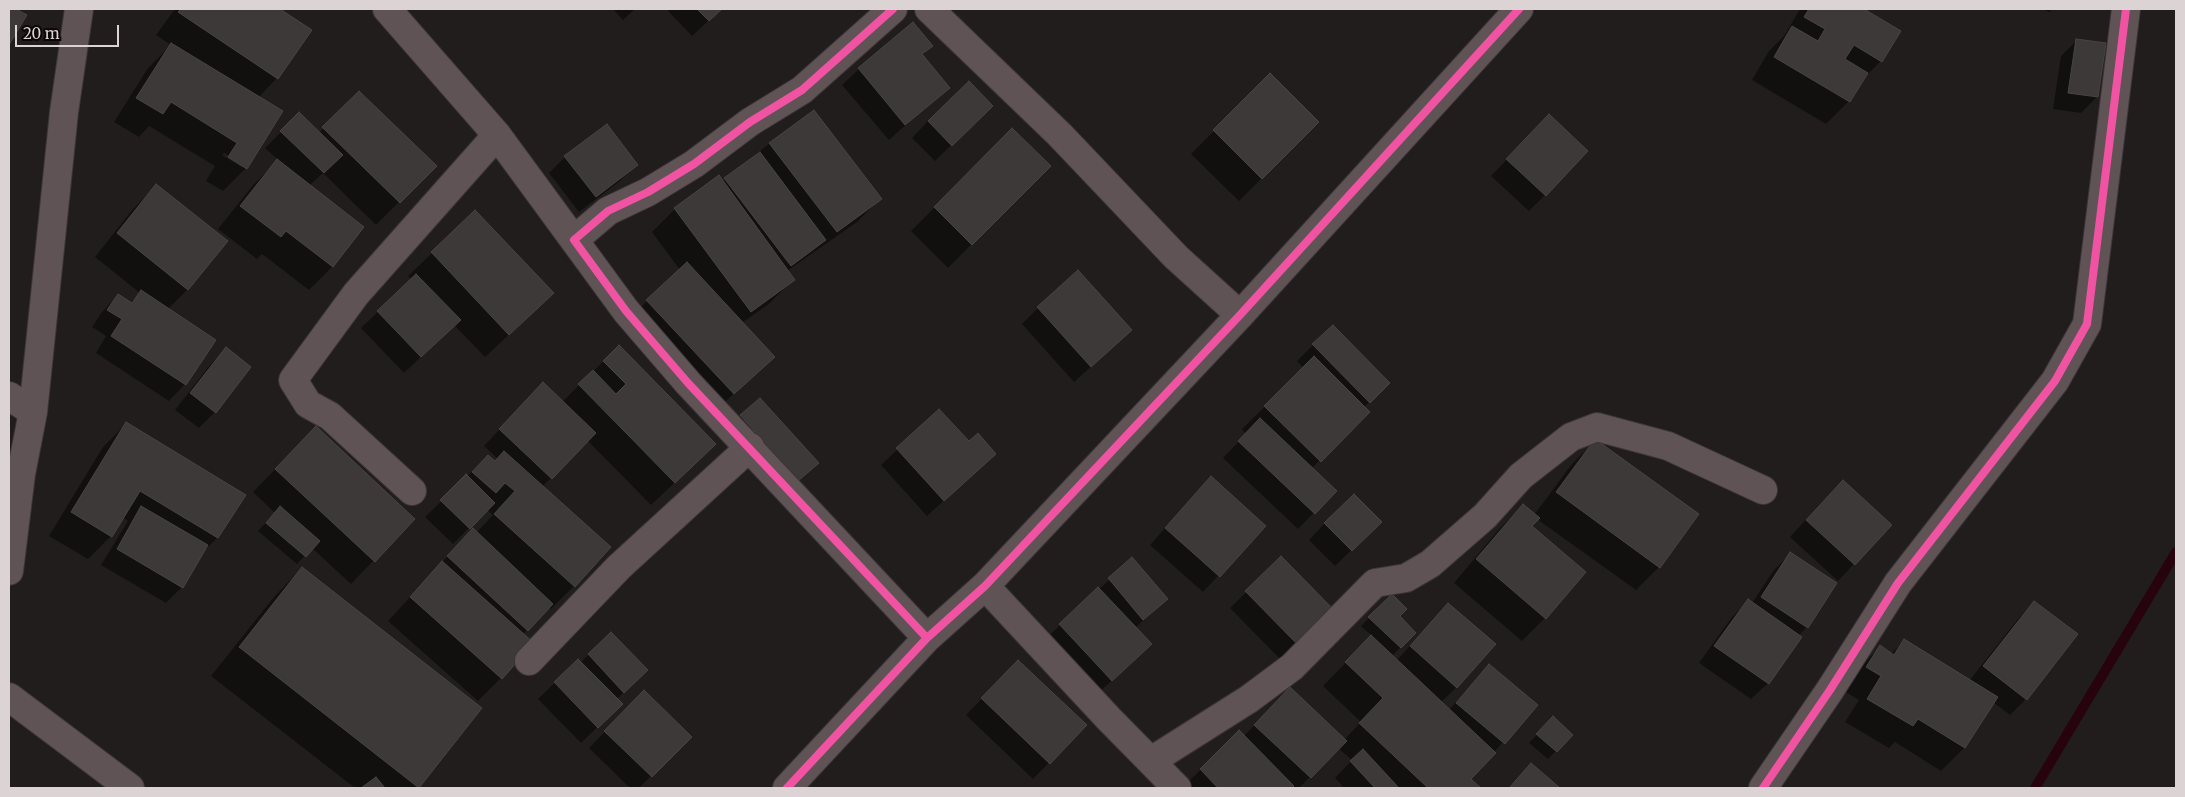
<!DOCTYPE html>
<html>
<head>
<meta charset="utf-8">
<style>
  body { margin:0 }
  #map { position:relative; width:2185px; height:797px; overflow:hidden; background:#221d1d; font-family:Merriweather,serif }
  canvas { display:block }
  .frame { position:absolute; inset:0; border:10px solid #dcd3d5; pointer-events:none }
  .scale { position:absolute; left:15px; top:25px; width:104px; height:22px; box-sizing:border-box; border:2px solid #dcd3d5; border-top:0; padding-left:6px; font-size:15px; line-height:18px; white-space:nowrap; color:#dcd3d5; -webkit-text-stroke:4px #0b0607; paint-order:stroke }
</style>
</head>
<body>
<div id="map">
<canvas width="2185" height="797"></canvas>
<div class="frame"></div>
<div class="scale">20 m</div>
</div>
<script>
const g = document.querySelector('canvas').getContext('2d');
g.lineJoin = 'round';
function fillPath(path, color) { g.fillStyle = color; g.fill(path, 'evenodd'); }
const poly = rows => new Path2D(rows.map(r => 'M' + r).join(''));
function stroke(path, color, width, dash) { g.strokeStyle = color; g.lineWidth = width; g.lineCap = dash ? 'butt' : 'round'; g.setLineDash(dash || []); g.stroke(path); }
const shadow = poly([
  [175,9,278,9,310,30,277,78,258,98,246,168,223,191,206,181,215,166,149,126,139,137,114,122,148,68,171,45,156,35],
  [224,153,242,164,242,167,222,155],
  [613,9,635,9,623,20],
  [671,9,721,9,692,36,668,11],
  [1800,9,1861,9,1899,32,1881,61,1861,81,1849,101,1826,124,1752,80,1769,51,1784,36],
  [2043,9,2053,9,2049,12],
  [2077,40,2097,97,2081,113,2053,109,2061,56],
  [931,46,922,55,948,87,889,140,842,85,859,69],
  [1270,75,1318,122,1239,201,1191,154],
  [359,93,435,166,376,225,323,173,309,186,362,227,332,267,309,290,262,254,257,259,218,229,254,184,278,160,265,148,299,114,319,133],
  [991,106,935,161,912,138,928,121],
  [1012,130,1049,166,948,268,911,231],
  [1533,132,1545,195,1529,211,1491,176],
  [770,143,880,199,857,222,787,271,793,280,770,303,742,323,773,357,710,416,624,323,680,270,652,232,675,209,722,182],
  [565,157,636,165,620,181,579,212,549,173],
  [156,186,226,242,187,290,168,309,215,340,185,384,169,401,96,353,106,336,92,327,102,312,118,295,130,303,140,293,95,257,133,209],
  [475,212,529,316,485,357,454,325,404,373,361,328,412,279,408,276],
  [1038,308,1114,346,1074,382,1022,324],
  [1313,345,1389,383,1363,408,1368,412,1311,469,1335,491,1298,529,1223,458,1246,434,1242,429,1304,368,1297,361],
  [619,346,691,467,651,505,587,440,542,487,609,547,574,586,551,609,549,607,523,634,501,678,478,701,388,621,457,546,476,533,493,515,487,510,453,544,425,517,488,456,494,462,498,459,484,446,527,400,562,402],
  [226,349,215,412,199,428,175,410,210,365],
  [760,399,817,463,781,496,724,432],
  [939,410,969,442,995,454,927,516,881,465],
  [126,424,244,495,217,538,202,553,182,587,166,603,101,565,128,521,122,517,111,536,88,559,49,536,103,447],
  [1595,441,1659,567,1636,590,1537,519,1530,527,1545,618,1522,641,1454,583,1500,528,1523,505,1534,515,1572,464],
  [293,451,413,519,351,584,312,548,297,564,258,531,275,513,253,492],
  [1195,494,1264,526,1203,592,1150,545],
  [1826,498,1890,525,1838,581,1790,537],
  [1325,523,1364,538,1335,566,1309,540],
  [1790,554,1807,627,1798,636,1800,637,1768,683,1751,699,1699,663,1732,617,1748,601,1752,603,1774,570],
  [1281,558,1334,612,1283,662,1230,608],
  [1132,559,1166,599,1135,628,1134,660,1095,696,1043,641],
  [302,568,481,708,417,788,355,788,211,676,274,597],
  [1392,595,1398,616,1415,633,1392,656,1397,660,1448,604,1457,687,1441,702,1449,710,1489,666,1536,705,1470,779,1480,788,1344,788,1335,778,1352,760,1338,748,1299,788,1186,788,1184,786,1239,732,1244,736,1274,705,1344,740,1361,722,1323,686,1372,636,1361,626],
  [2034,602,2026,699,2010,715,1993,702,1964,748,1941,771,1895,742,1889,748,1845,722,1859,700,1844,691,1857,670,1880,647,1891,654,1904,641,1969,681,2018,619],
  [611,633,646,670,617,699,621,704,581,743,538,699,578,660,580,663],
  [1002,678,1085,726,1033,779,966,715],
  [644,692,690,737,639,788,630,788,589,748],
  [1545,726,1556,751,1548,759,1529,743],
  [1531,765,1558,788,1508,788]
]);
const stream = poly([
  [2035,788,2176,552]
]);
const building = poly([
  [9,9,16,9,27,15,9,45,9,9],
  [181,9,280,9,312,30,278,79,178,12,181,9],
  [697,9,722,9,709,21,697,9],
  [1809,9,1864,9,1901,31,1882,62,1854,45,1845,59,1868,73,1850,102,1774,57,1792,26,1818,41,1825,29,1804,17,1809,9],
  [913,22,933,46,922,54,950,88,905,125,858,68,913,22],
  [2076,39,2106,43,2098,97,2068,93,2076,39],
  [171,43,283,111,247,169,228,157,237,143,171,102,163,114,136,98,171,43],
  [1270,73,1319,122,1262,179,1213,130,1270,73],
  [969,81,993,106,952,146,928,121,969,81],
  [359,91,437,166,400,203,322,127,359,91],
  [814,110,882,199,837,232,769,143,814,110],
  [299,112,343,155,324,173,280,131,299,112],
  [1549,114,1588,151,1546,196,1506,159,1549,114],
  [607,124,638,165,596,197,564,156,607,124],
  [1012,128,1051,166,972,245,934,207,1012,128],
  [760,152,826,240,791,266,724,178,760,152],
  [277,159,364,227,333,267,286,231,281,237,240,206,277,159],
  [719,175,795,280,751,312,674,208,719,175],
  [156,184,228,241,188,290,117,233,156,184],
  [475,210,554,293,509,335,431,252,475,210],
  [687,262,775,357,734,394,646,300,687,262],
  [1078,270,1132,330,1091,367,1037,307,1078,270],
  [416,274,461,320,421,357,377,311,416,274],
  [141,290,216,340,186,385,111,336,122,319,107,310,118,294,132,303,141,290],
  [1333,325,1390,383,1370,403,1312,344,1333,325],
  [619,345,716,444,675,483,578,384,593,370,616,394,626,384,603,361,619,345],
  [226,347,251,367,216,413,190,393,226,347],
  [1314,356,1370,412,1321,462,1264,406,1314,356],
  [543,382,596,433,552,479,499,429,543,382],
  [760,398,819,463,798,481,740,415,760,398],
  [939,409,969,441,978,433,996,454,944,501,896,448,939,409],
  [1260,418,1337,491,1315,514,1238,441,1260,418],
  [126,422,246,495,218,538,140,491,112,537,71,512,126,422],
  [316,426,415,519,375,562,275,469,316,426],
  [1595,439,1699,514,1660,568,1556,492,1595,439],
  [504,451,611,547,575,587,494,514,515,491,505,483,496,493,472,472,488,455,495,461,504,451],
  [466,474,495,503,470,529,440,500,466,474],
  [1211,476,1266,526,1220,577,1165,528,1211,476],
  [1843,480,1892,525,1855,565,1806,520,1843,480],
  [1354,494,1382,522,1352,551,1324,523,1354,494],
  [1523,504,1540,518,1532,526,1586,572,1546,619,1476,559,1523,504],
  [141,506,208,545,183,588,117,549,141,506],
  [280,506,320,541,306,557,266,523,280,506],
  [473,528,553,604,528,631,447,556,473,528],
  [1790,552,1837,583,1808,628,1761,597,1790,552],
  [1281,556,1336,612,1300,647,1245,591,1281,556],
  [1132,557,1168,599,1143,620,1108,578,1132,557],
  [442,561,534,643,502,679,410,597,442,561],
  [302,567,482,708,419,788,239,647,302,567],
  [1098,587,1152,644,1112,681,1059,624,1098,587],
  [1392,594,1407,609,1400,616,1416,633,1401,648,1368,617,1392,594],
  [1748,599,1802,637,1769,684,1714,646,1748,599],
  [2034,601,2078,634,2027,700,1983,666,2034,601],
  [1448,603,1496,644,1457,688,1410,646,1448,603],
  [611,632,648,670,624,693,588,654,611,632],
  [1371,635,1496,753,1471,779,1481,788,1428,788,1359,723,1383,698,1345,662,1371,635],
  [1904,639,1998,697,1965,748,1918,719,1913,726,1867,699,1881,676,1866,667,1880,645,1894,655,1904,639],
  [578,659,623,704,598,728,554,682,578,659],
  [1018,660,1087,725,1050,764,981,698,1018,660],
  [1489,664,1538,705,1505,744,1456,703,1489,664],
  [1290,687,1347,741,1311,778,1254,725,1290,687],
  [644,690,692,737,652,777,604,731,644,690],
  [1553,716,1573,735,1557,752,1536,734,1553,716],
  [1239,730,1294,786,1292,788,1218,788,1200,769,1239,730],
  [1363,749,1399,788,1375,788,1350,761,1363,749],
  [1531,763,1560,788,1509,788,1531,763],
  [376,777,385,788,361,788,376,777]
]);
const minor = poly([
  [387,9,497,135,574,240],
  [893,9,802,90,750,122,694,164,648,192,608,211,574,240,626,311,688,383,927,638],
  [929,9,1060,135,1176,257,1240,315],
  [9,396,33,412],
  [412,491,330,416,308,404,293,380,356,294,497,135],
  [9,571,21,474,33,412,64,112,79,9],
  [985,586,1109,719,1177,788],
  [529,661,619,567,750,447],
  [9,697,130,788],
  [1151,761,1249,699,1292,667,1375,583,1406,578,1430,564,1485,516,1521,476,1571,437,1597,427,1668,446,1763,490],
  [787,788,927,638,985,586,1240,315,1519,9],
  [1763,788,1830,690,1898,583,2055,381,2087,324,2126,9]
]);
const cycleway = poly([
  [893,9,802,90,750,122,694,164,648,192,608,211,574,240,626,311,688,383,927,638],
  [787,788,927,638,985,586,1240,315,1519,9],
  [1763,788,1830,690,1898,583,2055,381,2087,324,2126,9]
]);
fillPath(shadow, '#0007');
stroke(stream, '#27030e', 10);
fillPath(building, '#3e3939');
stroke(building, '#484444', 1);
stroke(minor, '#3b3738', 30);
stroke(minor, '#605355', 28);
stroke(cycleway, '#f153a3', 8);
</script>
</body>
</html>
